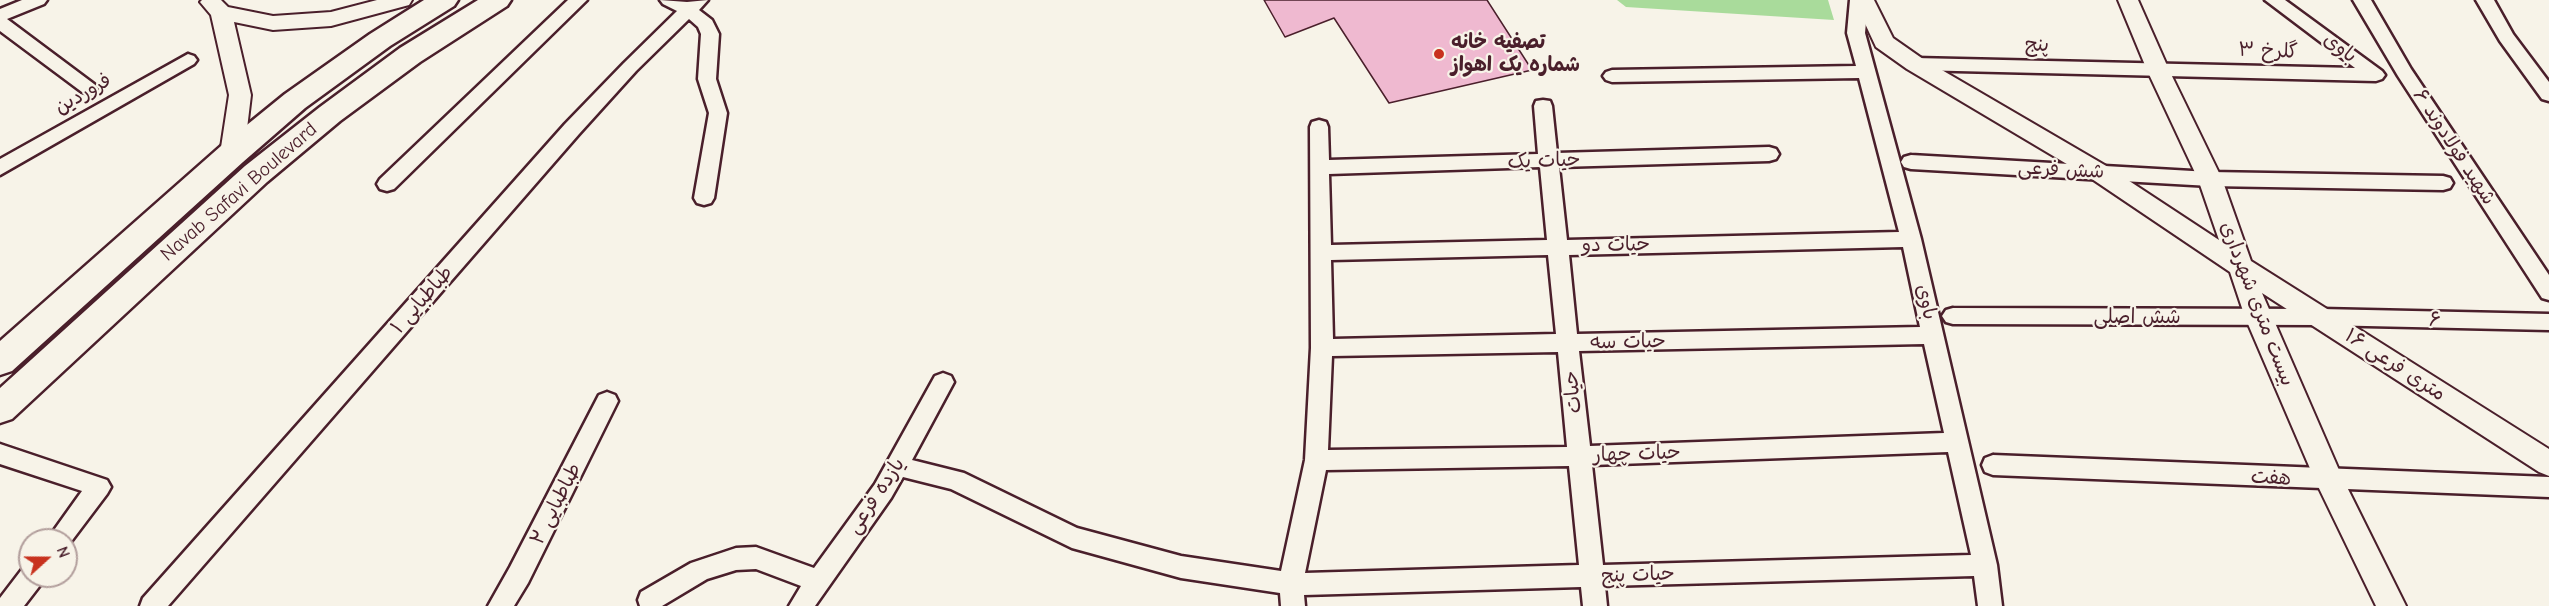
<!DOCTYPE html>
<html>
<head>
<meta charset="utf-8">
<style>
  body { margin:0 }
  #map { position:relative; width:2549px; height:606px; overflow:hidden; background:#f7f3e8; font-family:"Comic Neue",sans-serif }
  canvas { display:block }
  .north { position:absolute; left:18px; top:528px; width:60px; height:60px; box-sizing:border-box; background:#f7f3e8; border:2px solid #b29e9c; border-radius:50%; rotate:69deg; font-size:16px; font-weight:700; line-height:24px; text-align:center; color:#4a1f2b }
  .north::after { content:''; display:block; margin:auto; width:21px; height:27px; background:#c8321e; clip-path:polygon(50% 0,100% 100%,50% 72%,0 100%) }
</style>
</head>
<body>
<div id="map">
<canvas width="2549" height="606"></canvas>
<div class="north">N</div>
</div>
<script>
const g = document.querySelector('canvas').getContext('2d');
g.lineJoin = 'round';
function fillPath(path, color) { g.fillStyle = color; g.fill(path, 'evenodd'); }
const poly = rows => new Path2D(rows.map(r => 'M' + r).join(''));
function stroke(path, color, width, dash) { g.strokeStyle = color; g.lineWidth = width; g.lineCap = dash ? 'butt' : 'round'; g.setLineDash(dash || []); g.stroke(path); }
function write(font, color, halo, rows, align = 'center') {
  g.font = font + ' "Comic Neue","Playpen Sans Arabic",sans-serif'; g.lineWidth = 4.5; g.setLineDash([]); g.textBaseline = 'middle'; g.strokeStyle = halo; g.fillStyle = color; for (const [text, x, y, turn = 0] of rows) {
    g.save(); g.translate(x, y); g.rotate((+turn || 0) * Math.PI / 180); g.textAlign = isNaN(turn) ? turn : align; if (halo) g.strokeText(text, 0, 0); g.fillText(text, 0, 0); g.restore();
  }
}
const green = poly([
  [1617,0,1828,0,1834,20,1626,7]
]);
const building = poly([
  [1264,0,1487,0,1532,70,1389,103,1334,18,1285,37,1264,0]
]);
const minor = poly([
  [22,0,47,0,44,4,7,19,94,84,97,88,94,92,88,94,82,92,0,31,0,9,22,0],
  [568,0,587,0,394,189,387,191,380,189,377,184,380,179,568,0],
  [660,0,687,2,708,0,699,10,712,20,719,34,716,79,727,113,714,198,711,203,704,205,697,203,694,198,709,113,698,79,701,34,698,27,689,19,636,71,579,134,168,606,140,606,143,598,565,124,624,63,677,11,663,4,660,0],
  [1850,0,1868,0,1865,33,1921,239,1997,565,2002,606,1978,606,1974,576,1605,586,1607,606,1583,606,1581,587,1304,595,1305,606,1281,606,1280,593,1181,578,1072,548,951,489,903,477,891,498,815,606,789,606,801,586,756,569,736,570,707,579,662,606,640,606,638,600,641,592,691,563,736,548,756,547,814,568,875,484,935,376,943,373,951,376,954,382,912,460,964,473,1077,528,1181,556,1281,571,1305,460,1311,348,1310,127,1312,122,1319,120,1326,122,1328,127,1329,160,1538,154,1534,106,1536,101,1543,100,1550,101,1552,106,1557,153,1769,147,1776,149,1779,154,1776,159,1769,161,1559,167,1567,240,1899,232,1859,78,1612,82,1606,80,1603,76,1606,72,1612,70,1856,66,1847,33,1850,0],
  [1540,167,1547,240,1331,245,1329,174,1540,167],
  [1903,247,1920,327,1577,334,1569,255,1903,247],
  [1548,255,1556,334,1333,339,1331,260,1548,255],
  [1924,344,1944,433,1590,446,1579,351,1924,344],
  [1558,352,1567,447,1328,450,1332,356,1558,352],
  [1948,452,1971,555,1603,565,1592,465,1948,452],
  [1569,466,1579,565,1305,573,1326,470,1569,466],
  [2265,0,2285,0,2382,71,2385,75,2382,79,2376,81,1915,70,1909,68,1906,64,1909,60,1915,58,2355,68,2265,0],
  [2353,0,2371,0,2411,69,2549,275,2549,300,2542,298,2398,76,2353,0],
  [2476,0,2494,0,2513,34,2549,82,2549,101,2542,99,2500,41,2476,0],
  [188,54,194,56,197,60,194,64,0,175,0,159,188,54],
  [1911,155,2210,172,2443,176,2450,178,2453,183,2450,188,2443,190,2210,186,1911,169,1904,167,1901,162,1904,157,1911,155],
  [1953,308,2321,309,2549,314,2549,330,2321,325,1953,324,1946,322,1942,316,1946,310,1953,308],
  [607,392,615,395,618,401,528,583,514,606,488,606,510,567,599,395,607,392],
  [0,444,107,480,111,487,107,494,67,547,66,540,47,540,82,491,0,464,0,444],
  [1993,455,2549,477,2549,497,1993,475,1985,472,1982,465,1985,458,1993,455],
  [30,566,30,576,44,576,41,584,24,606,0,606,0,598,23,568,30,566]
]);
const tertiary = poly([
  [202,0,221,0,228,7,273,16,331,12,377,0,412,0,409,5,331,26,273,30,234,22,251,95,244,154,240,160,232,162,224,160,220,154,229,95,211,15,200,2,202,0],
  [1854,0,1874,0,1893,38,1923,59,2108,167,2219,240,2198,179,2147,70,2118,0,2138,0,2169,70,2222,179,2251,261,2549,449,2549,476,2539,472,2262,293,2342,477,2406,606,2376,606,2315,480,2245,317,2230,272,2092,179,1907,69,1876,47,1854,0]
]);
const primary = poly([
  [424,0,458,0,454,6,390,46,305,108,243,162,12,371,0,375,0,341,221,146,285,94,370,34,424,0],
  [478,0,511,0,507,6,420,62,340,121,267,182,12,419,0,423,0,388,245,166,320,107,400,48,478,0]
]);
const markers = [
  [1439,54,6,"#c8321e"]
];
const poiNames = [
  ["تصفیه خانه",1451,42],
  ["شماره یک اهواز",1451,65]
];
const streetNames = [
  ["پنج",2037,45,2],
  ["باوی",2340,48,37],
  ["گلرخ ۳",2268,51,2],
  ["فروردین",83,94,-30],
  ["شهید فولادوند ۶",2454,147,57],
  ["حیات یک",1544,161,-2],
  ["شش فرعی",2061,170,3],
  ["Navab Safavi Boulevard",239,192,-41],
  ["حیات دو",1616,245,-1],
  ["طباطبایی ۱",422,300,-49],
  ["باوی",1926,302,77],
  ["بیست متری شهرداری",2257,304,69],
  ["شش اصلی",2137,317],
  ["۶",2435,320,1],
  ["حیات سه",1628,342,-1],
  ["۱۶ متری فرعی",2395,365,33],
  ["حیات",1573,392,-96],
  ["حیات چهار",1637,454,-2],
  ["هفت",2271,478,3],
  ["یازده فرعی",876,496,-56],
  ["طباطبایی ۲",556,504,-63],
  ["حیات پنج",1638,575,-2]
];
fillPath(green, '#a9db9b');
fillPath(building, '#efb9d0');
stroke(building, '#4a1f2b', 1.5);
stroke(minor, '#4a1f2b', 5);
stroke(tertiary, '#4a1f2b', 4);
stroke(primary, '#4a1f2b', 5);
fillPath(minor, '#f7f3e8');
fillPath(tertiary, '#f7f3e8');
fillPath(primary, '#f7f3e8');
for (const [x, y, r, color] of markers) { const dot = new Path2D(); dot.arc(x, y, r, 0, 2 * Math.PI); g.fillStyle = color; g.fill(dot); stroke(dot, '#f7f3e8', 2); }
write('bold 20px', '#4a1f2b', '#f7f3e8', poiNames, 'left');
write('20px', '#4a1f2b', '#f7f3e8', streetNames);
</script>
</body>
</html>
